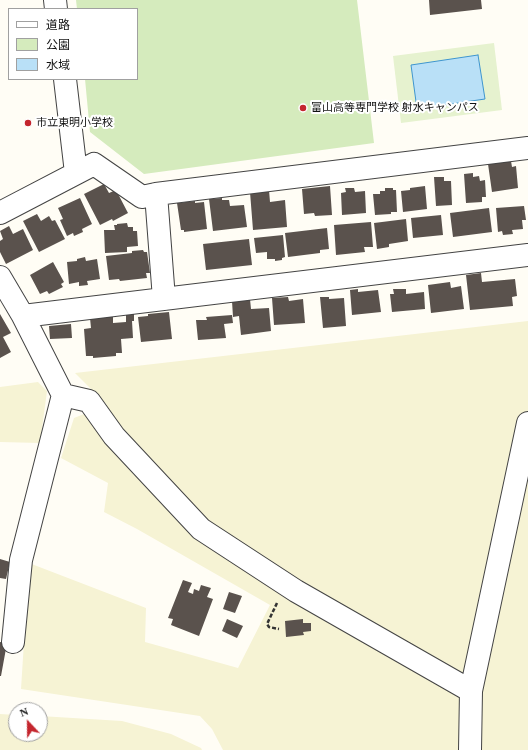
<!DOCTYPE html>
<html>
<head>
<meta charset="utf-8">
<style>
  body { margin:0 }
  #map { position:relative; width:528px; height:750px; overflow:hidden; background:#fffdf5; font-family:"Times New Roman","Noto Sans JP",serif }
  canvas { display:block }
  .legend { position:absolute; left:8px; top:8px; width:130px; height:72px; box-sizing:border-box; background:#fff; border:1px solid #a0a0a0; margin:0; padding:5px 7px; list-style:none; font-size:12px; color:#111 }
  .legend li { display:flex; align-items:center; gap:8px; height:20px }
  .legend b { width:20px; border:1px solid #a0a0a0 }
  .north { position:absolute; left:8px; top:702px; width:40px; height:40px; box-sizing:border-box; background:#fff; border:1px solid #a0a0a0; border-radius:50%; rotate:338deg; font-size:11px; font-weight:700; line-height:16px; text-align:center; color:#111 }
  .north::after { content:''; display:block; margin:auto; width:14px; height:18px; background:#c4262e; clip-path:polygon(50% 0,100% 100%,50% 72%,0 100%) }
</style>
</head>
<body>
<div id="map">
<canvas width="528" height="750"></canvas>
<ul class="legend">
<li><b style="height:5px;background:#fff"></b>道路</li>
<li><b style="height:11px;background:#d5ebbd"></b>公園</li>
<li><b style="height:11px;background:#b9e0f7"></b>水域</li>
</ul>
<div class="north">N</div>
</div>
<script>
const g = document.querySelector('canvas').getContext('2d');
g.lineJoin = 'round';
function fillPath(path, color) { g.fillStyle = color; g.fill(path, 'evenodd'); }
const poly = rows => new Path2D(rows.map(r => 'M' + r).join(''));
function stroke(path, color, width, dash) { g.strokeStyle = color; g.lineWidth = width; g.lineCap = dash ? 'butt' : 'round'; g.setLineDash(dash || []); g.stroke(path); }
function write(font, color, halo, rows, align = 'center') {
  g.font = font + ' "Times New Roman","Noto Sans JP",serif'; g.lineWidth = 4; g.setLineDash([]); g.textBaseline = 'middle'; g.strokeStyle = halo; g.fillStyle = color; for (const [text, x, y, turn = 0] of rows) {
    g.save(); g.translate(x, y); g.rotate((+turn || 0) * Math.PI / 180); g.textAlign = isNaN(turn) ? turn : align; if (halo) g.strokeText(text, 0, 0); g.fillText(text, 0, 0); g.restore();
  }
}
const farmland = poly([
  [528,321,528,750,223,750,212,729,200,716,21,689,29,563,146,608,145,642,238,668,270,605,137,529,104,512,108,483,61,458,74,418,107,405,75,373],
  [38,382,47,391,40,443,0,442,0,387],
  [0,714,16,715,16,734,40,734,40,716,122,721,171,734,201,748,202,750,0,750]
]);
const green = poly([
  [76,0,357,0,374,143,144,174,90,132,85,79,137,79,137,9,77,9]
]);
const pitch = poly([
  [494,43,502,110,401,123,393,56]
]);
const water = poly([
  [478,55,485,99,417,109,411,65,478,55]
]);
const building = poly([
  [429,0,481,0,482,9,430,15],
  [511,161,512,167,516,166,518,188,492,192,488,164],
  [473,173,473,177,479,176,480,181,485,180,486,197,482,197,482,202,466,203,464,174],
  [434,177,444,177,444,181,451,181,452,205,436,206],
  [104,184,109,193,116,190,128,213,113,221,112,219,100,225,84,194],
  [330,186,332,215,315,216,314,213,304,214,302,189],
  [425,186,427,209,403,212,401,191,410,190,410,188],
  [345,188,354,188,355,192,365,191,366,213,342,215,341,193,346,192],
  [385,188,393,188,393,190,396,190,397,212,391,212,391,214,375,215,373,194,380,194,380,191,385,191],
  [269,190,270,202,285,200,287,227,253,230,250,192],
  [80,198,92,224,82,229,83,232,74,236,73,233,67,236,60,220,63,219,58,208],
  [222,198,222,200,229,200,230,206,244,205,247,227,213,231,209,199],
  [195,201,195,203,204,202,207,229,184,232,184,230,181,230,177,203],
  [524,206,526,220,522,220,523,229,512,230,513,234,503,235,502,231,498,232,496,208],
  [489,208,492,232,453,237,450,213],
  [37,214,41,221,49,216,52,221,55,220,65,239,39,252,23,221],
  [441,215,443,235,413,238,411,218],
  [406,219,408,241,389,244,389,247,377,249,374,223],
  [371,222,373,247,364,247,365,252,336,255,334,225],
  [127,223,128,227,133,227,133,231,137,231,138,246,127,247,127,252,105,253,104,230,115,230,114,225,117,225,117,224],
  [9,226,13,234,23,229,33,250,6,264,0,252,0,241,3,239,0,231],
  [327,228,329,249,320,250,320,253,288,257,285,233],
  [283,235,285,257,282,258,282,260,275,261,275,259,267,259,267,252,256,253,254,238],
  [249,239,252,265,206,270,203,244],
  [143,250,144,252,147,252,150,273,146,273,147,278,120,281,119,279,109,280,106,256,132,253,132,251],
  [85,257,86,261,97,259,100,279,87,281,88,285,79,286,79,282,69,284,67,262,77,261,77,259],
  [53,262,64,282,61,284,63,287,49,294,47,291,40,294,30,275],
  [481,273,482,282,515,279,517,296,512,297,513,306,470,310,466,275],
  [450,282,451,288,461,286,464,309,431,313,428,285],
  [358,289,358,292,378,290,381,312,352,315,350,290],
  [393,289,406,289,406,294,424,292,425,309,392,312,390,294,394,294],
  [288,297,289,301,303,299,305,323,274,325,272,298],
  [320,297,329,297,329,299,344,298,346,326,323,328],
  [250,299,251,309,269,308,271,331,241,335,239,316,233,317,232,301],
  [169,312,172,339,141,342,138,317,148,316,148,314],
  [126,313,134,313,134,321,132,321,133,338,121,339,122,353,116,353,116,356,93,358,93,356,86,356,84,329,91,328,90,318,113,316,113,323,126,322],
  [0,314,11,333,3,337,11,352,0,358],
  [232,315,233,323,224,324,226,338,198,340,196,320,207,320,206,317],
  [71,324,72,338,50,339,49,326],
  [0,559,10,562,6,579,0,578],
  [183,580,192,583,188,592,193,594,194,589,199,591,201,585,211,588,207,597,213,599,199,636,171,625,173,619,168,618],
  [229,592,242,596,235,613,223,609],
  [227,619,243,626,237,638,222,631],
  [303,619,303,623,311,623,311,631,303,632,304,635,286,637,285,621],
  [0,642,7,643,1,676,0,676]
]);
const path = poly([
  [277,603,267,624,269,627,279,629]
]);
const minor = poly([
  [55,0,56,9],
  [65,79,76,173],
  [156,194,164,299],
  [0,213,94,164,142,197,156,194,528,148],
  [0,277,23,316,63,395,21,560,13,642],
  [23,316,528,255],
  [63,395,89,401,114,436,201,529,296,591,471,691],
  [470,750,471,691,528,423]
]);
const markers = [
  [303,108,4,"#c4262e"],
  [28,123,4,"#c4262e"]
];
const poiNames = [
  ["富山高等専門学校 射水キャンパス",311,108],
  ["市立東明小学校",36,123]
];
fillPath(farmland, '#f6f3d4');
fillPath(green, '#d5ebbd');
fillPath(pitch, '#e6f2cf');
fillPath(water, '#b9e0f7');
stroke(water, '#3f96cf', 1);
fillPath(building, '#5a524d');
stroke(minor, '#444', 24);
stroke(path, '#333', 2.5, [4, 2]);
stroke(minor, '#fff', 22);
for (const [x, y, r, color] of markers) { const dot = new Path2D(); dot.arc(x, y, r, 0, 2 * Math.PI); g.fillStyle = color; g.fill(dot); stroke(dot, '#fff', 1.5); }
write('11px', '#111', '#fff', poiNames, 'left');
</script>
</body>
</html>
